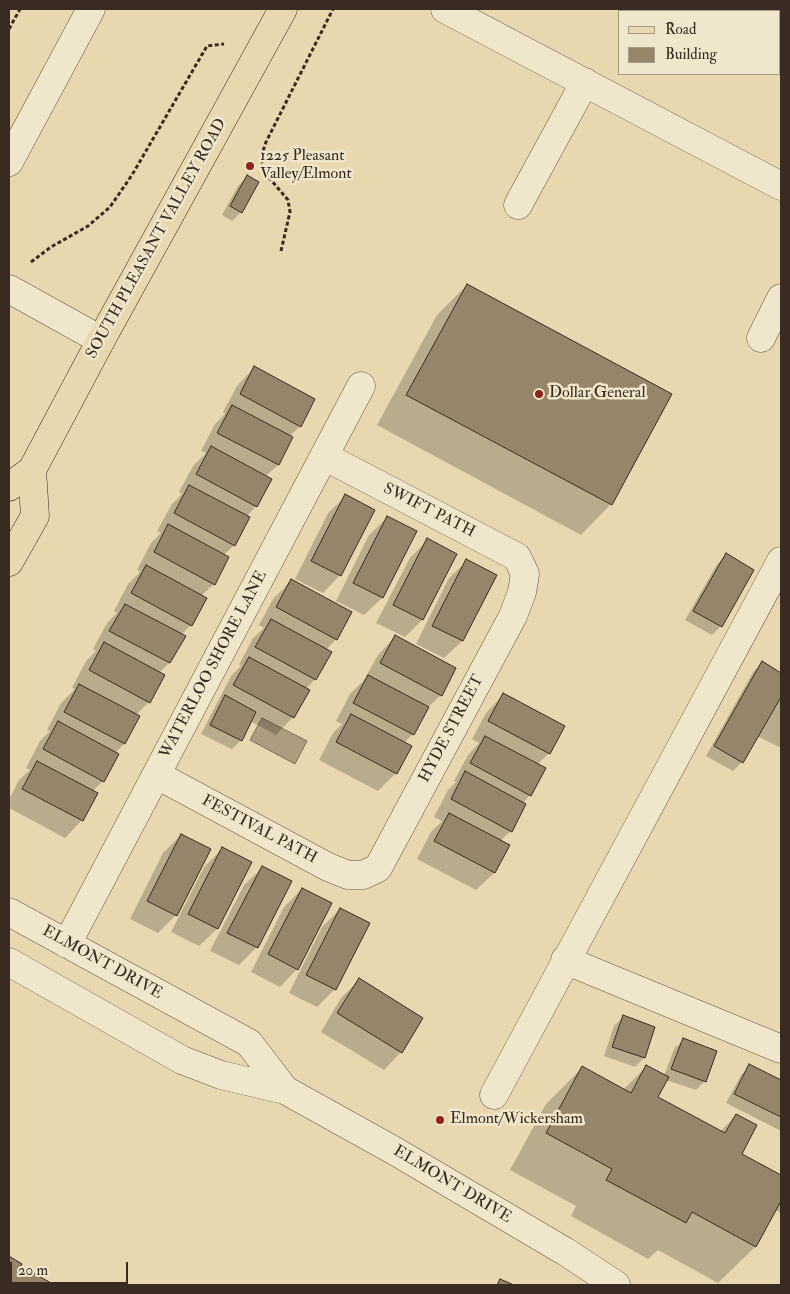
<!DOCTYPE html>
<html>
<head>
<meta charset="utf-8">
<style>
  body { margin:0 }
  #map { position:relative; width:790px; height:1294px; overflow:hidden; background:#e8d8af; font-family:"IM FELL Double Pica",serif }
  canvas { display:block }
  .frame { position:absolute; inset:0; border:10px solid #392b21; pointer-events:none }
  .legend { position:absolute; left:618px; top:10px; width:162px; height:65px; box-sizing:border-box; background:#f0e6cb; border:1px solid #a79b87; margin:0; padding:6px 9px; list-style:none; font-size:15px; color:#392b21 }
  .legend li { display:flex; align-items:center; gap:10px; height:25px }
  .legend b { width:25px; border:1px solid #a79b87 }
  .scale { position:absolute; left:10px; top:1262px; width:118px; height:22px; box-sizing:border-box; border:2px solid #392b21; border-top:0; padding-left:6px; font-size:15px; line-height:18px; white-space:nowrap; color:#392b21; -webkit-text-stroke:4px #f0e6cb; paint-order:stroke }
</style>
</head>
<body>
<div id="map">
<canvas width="790" height="1294"></canvas>
<div class="frame"></div>
<ul class="legend">
<li><b style="height:6px;background:#e8d8af"></b>Road</li>
<li><b style="height:14px;background:#94856b"></b>Building</li>
</ul>
<div class="scale">20 m</div>
</div>
<script>
const g = document.querySelector('canvas').getContext('2d');
g.lineJoin = 'round';
function fillPath(path, color) { g.fillStyle = color; g.fill(path, 'evenodd'); }
const poly = rows => new Path2D(rows.map(r => 'M' + r).join(''));
function stroke(path, color, width, dash) { g.strokeStyle = color; g.lineWidth = width; g.lineCap = dash ? 'butt' : 'round'; g.setLineDash(dash || []); g.stroke(path); }
function write(font, color, halo, rows, align = 'center') {
  g.font = font + ' "IM FELL Double Pica",serif'; g.lineWidth = 5; g.setLineDash([]); g.textBaseline = 'middle'; g.strokeStyle = halo; g.fillStyle = color; for (const [text, x, y, turn = 0] of rows) {
    g.save(); g.translate(x, y); g.rotate((+turn || 0) * Math.PI / 180); g.textAlign = isNaN(turn) ? turn : align; if (halo) g.strokeText(text, 0, 0); g.fillText(text, 0, 0); g.restore();
  }
}
const water = poly([
  [262,718,307,741,295,764,250,740,262,718]
]);
const shadow = poly([
  [717,9,781,9,781,39,779,38,779,11,721,11],
  [247,177,241,212,232,221,222,215,238,186],
  [467,285,611,504,581,535,377,425,437,315],
  [254,368,300,426,289,437,292,438,278,465,265,477,256,506,246,517,234,545,224,555,214,584,201,596,191,625,181,635,169,663,159,673,149,702,136,715,124,744,115,753,103,781,92,792,82,820,65,838,9,808,9,800,19,780,30,770,26,768,40,741,50,731,47,730,61,703,75,689,72,688,86,661,96,651,93,649,107,623,117,613,114,611,128,584,140,572,137,570,151,543,161,533,157,531,172,504,182,494,179,492,193,466,206,453,201,451,215,424,225,414,223,412,237,386],
  [346,496,340,575,323,593,295,579,328,513],
  [387,518,416,532,382,598,364,615,336,601,369,535],
  [428,540,456,555,422,620,405,637,376,623,410,558],
  [726,555,721,626,712,635,685,620,717,564],
  [467,561,495,575,462,641,444,658,416,644,449,578],
  [291,581,336,639,326,650,315,679,306,689,293,717,276,735,250,721,241,740,232,749,201,734,231,676,241,666,239,665,253,638,264,628,259,625,273,599],
  [395,637,455,669,441,695,426,709,413,734,404,743,410,747,396,773,378,791,319,760,333,733,342,724,336,721,350,694,364,680,378,655],
  [762,663,781,674,781,748,757,736,742,762,733,771,706,756,753,672],
  [503,695,563,727,549,753,537,765,530,795,523,803,511,831,500,841,494,873,476,890,417,859,431,832,442,821,434,817,448,790,456,782,454,781,468,755,479,743,472,739,486,713],
  [181,835,176,915,158,933,130,919,163,853],
  [222,849,250,863,217,929,199,946,171,932,204,867],
  [262,868,290,882,257,947,239,965,210,951,244,885],
  [302,889,297,969,280,987,251,972,284,907],
  [340,909,335,989,317,1007,289,993,322,927],
  [359,980,401,1052,384,1070,321,1032,341,998],
  [623,1017,654,1028,644,1058,635,1067,604,1056,614,1026],
  [683,1040,705,1081,696,1090,666,1080,657,1097,720,1132,736,1115,740,1154,781,1176,781,1213,775,1209,755,1247,718,1283,658,1250,648,1259,571,1216,576,1206,510,1170,546,1104,582,1068,623,1090,647,1066,664,1076,674,1049],
  [750,1066,781,1082,781,1131,726,1103,741,1075],
  [9,1258,20,1264,19,1266,49,1283,47,1285,9,1285]
]);
const building = poly([
  [247,175,259,182,242,213,230,206,247,175],
  [467,284,672,394,612,505,406,395,467,284],
  [254,366,315,399,301,427,240,394,254,366],
  [232,405,293,437,279,465,217,433,232,405],
  [211,446,272,479,257,507,196,474,211,446],
  [189,485,250,517,235,546,174,513,189,485],
  [345,494,375,510,341,576,311,561,345,494],
  [387,516,417,531,383,598,353,583,387,516],
  [168,524,229,557,215,585,154,552,168,524],
  [427,538,457,554,423,620,393,605,427,538],
  [726,553,754,570,722,627,693,611,726,553],
  [466,559,497,575,463,641,432,626,466,559],
  [146,565,207,598,192,626,131,593,146,565],
  [291,579,352,612,337,640,276,607,291,579],
  [125,604,186,636,170,663,109,631,125,604],
  [271,619,332,652,316,680,255,647,271,619],
  [395,635,456,668,442,696,380,663,395,635],
  [104,642,165,675,150,703,89,670,104,642],
  [249,657,310,690,294,718,233,685,249,657],
  [762,661,781,673,781,697,743,763,714,746,762,661],
  [368,675,429,707,414,735,353,703,368,675],
  [79,684,140,716,125,744,64,712,79,684],
  [503,693,565,726,550,754,488,721,503,693],
  [225,695,256,712,242,741,210,725,225,695],
  [351,714,412,746,397,774,336,742,351,714],
  [58,721,119,754,104,782,43,749,58,721],
  [485,736,546,768,531,796,470,763,485,736],
  [37,761,98,793,83,821,22,789,37,761],
  [465,771,526,804,512,832,451,799,465,771],
  [449,813,510,845,495,873,434,841,449,813],
  [181,834,211,849,177,916,147,901,181,834],
  [222,847,252,862,218,929,188,914,222,847],
  [262,866,292,881,258,948,227,933,262,866],
  [302,888,332,903,298,970,268,954,302,888],
  [340,908,370,923,336,990,306,975,340,908],
  [359,978,423,1018,402,1053,337,1013,359,978],
  [623,1015,655,1027,645,1058,612,1047,623,1015],
  [683,1038,717,1051,706,1082,671,1069,683,1038],
  [749,1064,781,1080,781,1117,734,1094,749,1064],
  [646,1065,669,1077,658,1097,725,1133,736,1114,757,1125,742,1154,781,1175,781,1201,756,1247,692,1212,686,1223,606,1180,612,1169,546,1133,582,1066,631,1093,646,1065],
  [9,1256,22,1264,21,1266,51,1283,49,1285,9,1285,9,1256],
  [500,1279,514,1285,497,1285,500,1279]
]);
const path = poly([
  [9,29,20,9],
  [281,251,290,212,288,200,266,174,262,162,263,151,266,142,333,9],
  [31,262,51,247,88,226,110,207,132,175,207,46,224,44]
]);
const minor = poly([
  [445,9,781,186],
  [9,162,91,9],
  [518,205,585,82],
  [9,289,101,340],
  [761,338,781,298],
  [157,775,328,867,348,875,363,875,378,868,513,616,522,592,525,574,517,557,324,456],
  [9,912,249,1043,285,1090],
  [67,944,361,386],
  [565,960,781,1049],
  [9,962,182,1060,221,1075,285,1090,393,1150,566,1252,616,1285],
  [494,1095,781,561]
]);
const major = poly([
  [9,487,32,470,101,340,283,9],
  [9,562,35,516,32,470]
]);
const markers = [
  [250,166,5,"#8f2418"],
  [539,394,5,"#8f2418"],
  [440,1120,5,"#8f2418"]
];
const poiNames = [
  ["1225 Pleasant",260,157],
  ["Valley/Elmont",260,175],
  ["Dollar General",549,394],
  ["Elmont/Wickersham",450,1120]
];
const streetNames = [
  ["SOUTH PLEASANT VALLEY ROAD",157,239,-61],
  ["SWIFT PATH",429,511,27],
  ["WATERLOO SHORE LANE",214,665,-62],
  ["HYDE STREET",452,729,-62],
  ["FESTIVAL PATH",259,830,28],
  ["ELMONT DRIVE",102,963,29],
  ["ELMONT DRIVE",452,1185,31]
];
fillPath(water, '#ac9d7f');
stroke(water, '#7e6f59', 1);
fillPath(shadow, '#0003');
fillPath(building, '#94856b');
stroke(building, '#392b21', 1);
stroke(minor, '#655644', 29);
stroke(major, '#392b21', 29);
stroke(path, '#392b21', 3, [4, 2.5]);
stroke(minor, '#f0e6cb', 28);
stroke(major, '#e8d8af', 28);
for (const [x, y, r, color] of markers) { const dot = new Path2D(); dot.arc(x, y, r, 0, 2 * Math.PI); g.fillStyle = color; g.fill(dot); stroke(dot, '#f0e6cb', 2); }
write('16px', '#392b21', '#f0e6cb', poiNames, 'left');
write('16px', '#392b21', '#f0e6cb', streetNames);
</script>
</body>
</html>
